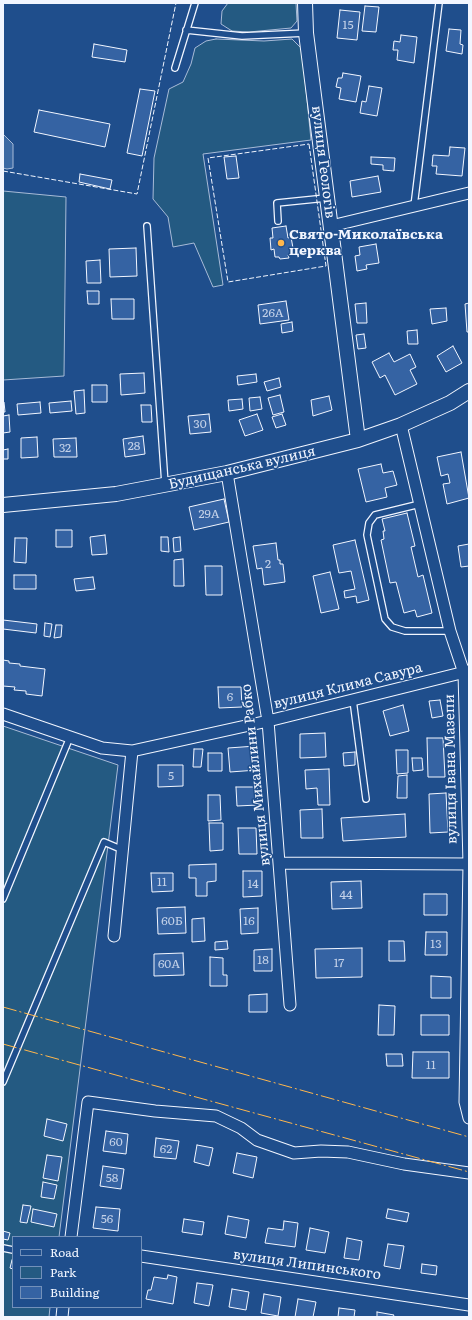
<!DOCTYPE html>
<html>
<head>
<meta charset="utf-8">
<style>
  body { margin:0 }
  #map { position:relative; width:472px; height:1320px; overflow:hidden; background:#1f4e8c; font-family:Literata,serif }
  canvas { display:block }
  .frame { position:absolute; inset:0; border:4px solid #f2f6ff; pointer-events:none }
  .legend { position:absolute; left:12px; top:1236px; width:130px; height:72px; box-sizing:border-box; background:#1f4e8c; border:1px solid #7391ba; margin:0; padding:5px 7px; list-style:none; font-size:12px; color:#f2f6ff }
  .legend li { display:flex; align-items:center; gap:8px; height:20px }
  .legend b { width:20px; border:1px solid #7391ba }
</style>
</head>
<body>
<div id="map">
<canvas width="472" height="1320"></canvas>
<div class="frame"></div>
<ul class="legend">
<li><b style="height:5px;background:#1f4e8c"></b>Road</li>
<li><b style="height:11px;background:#245a82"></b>Park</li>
<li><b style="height:11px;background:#3563a3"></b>Building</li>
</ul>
</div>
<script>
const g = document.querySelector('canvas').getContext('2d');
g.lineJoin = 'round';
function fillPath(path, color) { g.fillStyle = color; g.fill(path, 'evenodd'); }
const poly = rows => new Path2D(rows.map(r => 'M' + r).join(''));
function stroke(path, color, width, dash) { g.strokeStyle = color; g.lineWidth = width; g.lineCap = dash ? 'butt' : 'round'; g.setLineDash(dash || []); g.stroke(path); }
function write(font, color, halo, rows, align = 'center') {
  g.font = font + ' Literata,serif'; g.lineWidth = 3; g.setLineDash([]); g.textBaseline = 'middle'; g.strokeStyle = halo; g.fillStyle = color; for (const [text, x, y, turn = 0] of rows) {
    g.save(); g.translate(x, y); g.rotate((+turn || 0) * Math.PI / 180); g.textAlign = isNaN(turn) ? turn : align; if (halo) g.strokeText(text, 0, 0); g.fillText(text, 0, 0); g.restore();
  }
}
const green = poly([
  [228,3,296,3,297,21,291,28,249,32,232,31,221,24,222,11,228,3],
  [216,39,264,41,292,39,302,49,311,140,203,154,223,285,213,287,194,243,173,247,168,217,153,199,154,158,169,89,183,82,191,64,195,48,206,41,216,39],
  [3,191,66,197,64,376,3,380,3,191],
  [3,726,118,765,59,1237,13,1237,13,1307,50,1307,49,1317,3,1317,3,726]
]);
const water = poly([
  [3,134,13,144,13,168,7,169,3,168,3,134]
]);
const building = poly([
  [365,6,379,7,376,32,362,31,365,6],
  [340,10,360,12,357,40,337,38,340,10],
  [449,29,461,30,460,44,463,45,462,54,446,51,449,29],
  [401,35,417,37,414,63,397,60,398,50,393,50,394,41,400,42,401,35],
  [94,44,127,50,125,62,92,57,94,44],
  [343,73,361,76,356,102,339,99,341,88,336,87,338,78,342,78,343,73],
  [369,86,382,88,377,116,360,113,362,101,366,102,369,86],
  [140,89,155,91,142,156,127,153,140,89],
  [39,110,110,124,105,147,34,132,39,110],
  [450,147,465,148,462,176,436,174,437,166,432,166,433,155,449,156,450,147],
  [236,156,239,178,227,179,224,157,236,156],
  [371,157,395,158,394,171,383,170,383,165,371,164,371,157],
  [80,174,112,180,110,189,79,182,80,174],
  [378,176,381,192,352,197,350,181,378,176],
  [286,226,288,238,291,237,293,248,291,248,291,255,288,255,289,258,280,259,279,257,275,257,274,249,271,250,270,238,273,238,272,228,286,226],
  [376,244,379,263,366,265,367,269,357,271,355,256,360,255,359,247,376,244],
  [136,248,137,276,110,277,109,249,136,248],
  [100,260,101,283,87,283,86,261,100,260],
  [87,291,99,291,99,304,88,304,87,291],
  [111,299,134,299,134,319,112,319,111,299],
  [286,301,289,320,260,324,258,305,286,301],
  [366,303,367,323,357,323,355,304,366,303],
  [469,303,469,332,467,332,465,304,469,303],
  [446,308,447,321,432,324,430,309,446,308],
  [292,322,293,331,282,333,281,324,292,322],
  [417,330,418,344,408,344,407,331,417,330],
  [364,334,366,348,358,349,356,335,364,334],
  [453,346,462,363,446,372,437,356,453,346],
  [389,353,394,362,410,354,416,367,410,370,417,384,395,395,385,375,380,378,372,362,389,353],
  [144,373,145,393,121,395,120,374,144,373],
  [256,374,257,382,238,385,237,376,256,374],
  [279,378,281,387,267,391,264,382,279,378],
  [92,385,107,385,107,402,92,402,92,385],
  [84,390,85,413,76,414,74,391,84,390],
  [280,395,284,412,273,415,268,398,280,395],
  [329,396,332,410,313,416,311,400,329,396],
  [260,397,262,409,250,411,249,398,260,397],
  [242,399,243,409,229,411,228,400,242,399],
  [71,401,72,411,50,413,49,403,71,401],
  [3,402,4,402,5,412,3,412,3,402],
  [40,402,41,413,18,415,17,404,40,402],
  [141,405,151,405,152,422,142,422,141,405],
  [209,414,211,432,190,434,188,416,209,414],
  [257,414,263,430,245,436,239,420,257,414],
  [282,414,286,425,276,428,272,417,282,414],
  [9,415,10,432,3,433,3,416,9,415],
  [143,436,145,454,125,457,123,439,143,436],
  [37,437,38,457,21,458,21,438,37,437],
  [76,438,77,457,54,457,53,439,76,438],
  [8,449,8,459,3,459,3,450,8,449],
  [461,452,469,498,447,504,443,484,450,483,448,474,441,476,437,457,461,452],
  [381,464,383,473,393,471,397,485,385,488,387,497,366,502,358,469,381,464],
  [224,499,229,522,194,530,189,507,224,499],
  [407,513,415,546,411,547,418,577,423,575,432,613,417,617,415,610,404,613,396,582,390,583,381,540,384,539,383,531,385,531,382,519,407,513],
  [56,530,72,530,72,547,56,547,56,530],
  [105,535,107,554,92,555,90,537,105,535],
  [161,537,168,537,169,552,161,551,161,537],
  [180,537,181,551,174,552,173,538,180,537],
  [15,538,27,538,26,563,14,562,15,538],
  [355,540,369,600,357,603,356,596,345,598,344,591,355,589,351,571,339,573,333,545,355,540],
  [276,543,278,560,280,560,280,564,283,564,285,582,264,585,262,568,257,569,253,546,276,543],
  [469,544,469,566,461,567,458,546,469,544],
  [183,559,184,586,174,586,174,560,183,559],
  [205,566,222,566,222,595,206,595,205,566],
  [330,572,339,609,321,613,313,576,330,572],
  [14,575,36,575,36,589,14,589,14,575],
  [93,577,95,589,76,591,74,579,93,577],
  [3,620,37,624,36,633,3,629,3,620],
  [45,623,52,624,50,637,44,636,45,623],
  [56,625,62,625,61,637,54,638,56,625],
  [3,660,9,661,9,663,20,664,20,666,45,669,42,696,26,694,26,691,14,690,15,687,3,686,3,660],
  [218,687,241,687,242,707,219,708,218,687],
  [440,700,443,716,432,718,429,701,440,700],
  [403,705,409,731,390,736,383,711,403,705],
  [325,733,326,757,300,758,300,734,325,733],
  [427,738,443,738,445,777,428,777,427,738],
  [256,746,257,770,230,772,228,748,256,746],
  [194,749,203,749,201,767,193,767,194,749],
  [396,750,408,750,408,773,397,774,396,750],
  [355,752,355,765,344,766,343,753,355,752],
  [208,753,222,753,222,771,208,771,208,753],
  [412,758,422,758,423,770,413,771,412,758],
  [158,765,183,765,183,786,158,787,158,765],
  [329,769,330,805,318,805,317,788,306,789,305,770,329,769],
  [407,775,407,798,397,798,398,776,407,775],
  [236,787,257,787,258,805,237,806,236,787],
  [446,793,448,832,430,833,429,794,446,793],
  [208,795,220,795,221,820,208,821,208,795],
  [322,809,323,838,301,838,300,810,322,809],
  [405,814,406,837,343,841,341,818,405,814],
  [209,823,223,823,223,850,210,851,209,823],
  [238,828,256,828,257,854,239,854,238,828],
  [216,864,216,881,207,882,207,896,196,896,196,878,189,878,189,865,216,864],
  [243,871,262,871,262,896,243,897,243,871],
  [151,873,173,873,173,891,152,892,151,873],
  [361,881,362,908,332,909,331,882,361,881],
  [424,894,447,894,447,915,424,915,424,894],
  [185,907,186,933,158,934,157,908,185,907],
  [258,908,258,933,241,934,240,909,258,908],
  [204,918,205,941,192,942,192,919,204,918],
  [426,932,447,932,447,955,425,955,426,932],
  [227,941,228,949,215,950,215,942,227,941],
  [389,941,404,941,405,961,389,961,389,941],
  [362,948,362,977,316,978,315,949,362,948],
  [272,949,272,971,254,971,254,950,272,949],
  [183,953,184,975,154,976,154,954,183,953],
  [210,957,223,958,223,975,227,975,227,986,210,986,210,957],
  [431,976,451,977,451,998,431,998,431,976],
  [267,994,267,1012,249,1012,249,995,267,994],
  [379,1005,395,1006,394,1035,378,1035,379,1005],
  [421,1015,449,1015,449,1035,421,1035,421,1015],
  [413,1052,449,1052,449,1078,412,1078,413,1052],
  [386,1054,402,1054,403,1066,387,1066,386,1054],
  [47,1119,67,1124,63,1141,44,1136,47,1119],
  [106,1131,128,1134,126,1154,103,1151,106,1131],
  [156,1138,179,1141,176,1159,154,1157,156,1138],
  [197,1145,213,1148,209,1166,194,1162,197,1145],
  [237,1153,257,1157,253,1178,233,1173,237,1153],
  [47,1155,62,1157,58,1181,43,1178,47,1155],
  [103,1166,124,1169,121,1189,100,1186,103,1166],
  [43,1182,57,1185,54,1199,41,1197,43,1182],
  [23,1205,31,1206,27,1223,20,1222,23,1205],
  [96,1207,120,1209,118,1231,93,1228,96,1207],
  [33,1209,57,1214,54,1227,31,1222,33,1209],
  [388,1209,409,1213,407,1222,386,1218,388,1209],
  [228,1216,249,1220,246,1238,225,1234,228,1216],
  [184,1219,204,1222,202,1235,182,1232,184,1219],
  [284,1221,298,1223,295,1247,265,1243,268,1228,283,1230,284,1221],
  [310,1228,329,1232,325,1253,306,1250,310,1228],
  [3,1231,10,1233,8,1240,3,1239,3,1231],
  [347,1238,362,1241,359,1260,344,1258,347,1238],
  [388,1244,404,1246,400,1269,384,1266,388,1244],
  [12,1260,13,1260,13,1269,10,1268,12,1260],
  [422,1264,437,1266,436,1275,421,1273,422,1264],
  [168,1275,177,1277,173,1304,146,1299,148,1290,151,1290,154,1277,167,1279,168,1275],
  [197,1283,213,1285,209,1306,194,1303,197,1283],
  [232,1289,249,1292,246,1310,229,1307,232,1289],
  [264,1294,281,1297,278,1316,261,1313,264,1294],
  [298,1299,316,1302,313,1317,295,1317,298,1299],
  [339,1308,355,1310,354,1317,338,1317,339,1308],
  [377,1312,394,1315,393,1317,377,1317,377,1312]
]);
const service = poly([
  [186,30,242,36,306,33],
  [175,68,195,3],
  [414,206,439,3],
  [278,221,277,203,326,198],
  [147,226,165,484],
  [420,504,375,515,369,523,367,535,385,619,392,627,405,631,450,631],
  [353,700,366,799],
  [3,899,70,737],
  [3,1082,104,842,123,850],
  [3,1248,13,1250]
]);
const minor = poly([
  [331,226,469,193],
  [401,425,450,631,464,673,469,864,465,1102,469,1118],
  [227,473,268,721,290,1005],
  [3,714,102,748,132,751,268,721,469,671],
  [280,863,469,864],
  [114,936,132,751],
  [71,1237,88,1102,155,1111,216,1116,241,1128,257,1140,294,1153,321,1151,348,1152,404,1164,469,1173],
  [141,1256,469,1305],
  [62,1317,63,1307]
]);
const tertiary = poly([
  [305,3,306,33,358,440],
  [3,505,116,494,227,473,358,440,401,425,450,403,469,391]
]);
const fence = poly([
  [309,144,326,266,228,282,208,158,309,144],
  [3,171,137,194,176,3]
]);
const power = poly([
  [3,1007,469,1137],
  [3,1044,469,1172]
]);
const markers = [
  [281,243,4,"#ffb74d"]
];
const numberNames = [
  ["15",348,25],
  ["26А",273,313],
  ["30",200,424],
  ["28",134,446],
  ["32",65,448],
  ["29А",209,514],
  ["2",268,564],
  ["6",230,697],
  ["5",171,776],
  ["11",162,882],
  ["14",253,884],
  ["44",346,895],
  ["60Б",172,921],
  ["16",249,921],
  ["13",436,944],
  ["18",263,960],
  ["17",339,963],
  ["60А",169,964],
  ["11",431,1065],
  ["60",116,1142],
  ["62",166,1149],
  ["58",112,1178],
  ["56",107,1219]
];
const streetNames = [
  ["вулиця Геологів",323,162,83],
  ["Будищанська вулиця",242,468,-13],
  ["вулиця Клима Савура",348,686,-14],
  ["вулиця Івана Мазепи",451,769,-91],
  ["вулиця Михайлини Рабко",256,775,-96],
  ["вулиця Липинського",307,1265,8]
];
const poiNames = [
  ["Свято-Миколаївська",289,235],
  ["церква",289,251]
];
fillPath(green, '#245a82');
stroke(green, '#a8bbd7', 1);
fillPath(water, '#3b69a3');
stroke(water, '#a8bbd7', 1);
fillPath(building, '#3563a3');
stroke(building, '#f2f6ff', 1);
stroke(service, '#f2f6ff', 8);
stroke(minor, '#f2f6ff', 13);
stroke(tertiary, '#f2f6ff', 16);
stroke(service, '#1f4e8c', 5.5);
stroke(minor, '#1f4e8c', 11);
stroke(tertiary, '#1f4e8c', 14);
stroke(fence, '#f2f6ff', 1, [5, 2]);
stroke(power, '#ffb74d', 1, [14, 3, 2, 3]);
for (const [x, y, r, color] of markers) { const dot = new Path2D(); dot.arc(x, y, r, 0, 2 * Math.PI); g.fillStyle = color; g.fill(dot); stroke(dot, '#1f4e8c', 1.5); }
write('12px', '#c3d1e8', null, numberNames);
write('14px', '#f2f6ff', '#1f4e8c', streetNames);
write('bold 14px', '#f2f6ff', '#1f4e8c', poiNames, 'left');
</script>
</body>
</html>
